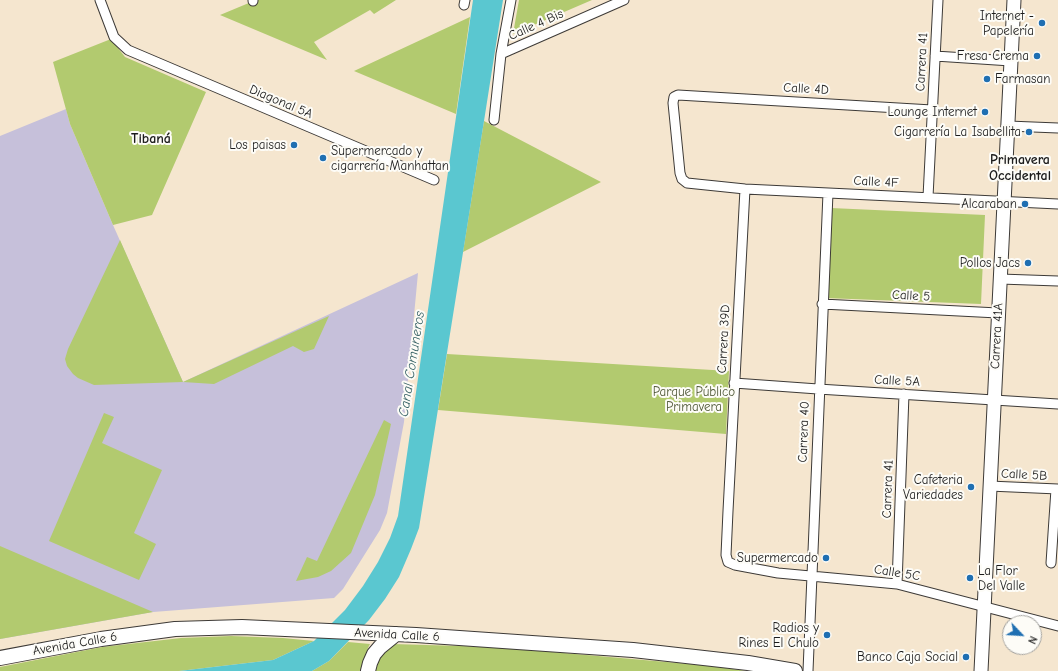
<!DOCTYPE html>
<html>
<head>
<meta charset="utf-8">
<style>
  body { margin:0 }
  #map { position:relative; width:1058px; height:671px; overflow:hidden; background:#f5e6cf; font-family:"Comic Neue",sans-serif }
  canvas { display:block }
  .north { position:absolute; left:1002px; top:615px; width:40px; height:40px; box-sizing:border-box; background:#fdfcf7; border:1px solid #a3a29f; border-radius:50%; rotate:115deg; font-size:11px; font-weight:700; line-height:16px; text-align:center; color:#1c1c1c }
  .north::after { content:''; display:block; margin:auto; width:14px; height:18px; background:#1f6fb2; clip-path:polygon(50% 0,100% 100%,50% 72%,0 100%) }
</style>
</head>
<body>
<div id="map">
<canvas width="1058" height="671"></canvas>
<div class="north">N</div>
</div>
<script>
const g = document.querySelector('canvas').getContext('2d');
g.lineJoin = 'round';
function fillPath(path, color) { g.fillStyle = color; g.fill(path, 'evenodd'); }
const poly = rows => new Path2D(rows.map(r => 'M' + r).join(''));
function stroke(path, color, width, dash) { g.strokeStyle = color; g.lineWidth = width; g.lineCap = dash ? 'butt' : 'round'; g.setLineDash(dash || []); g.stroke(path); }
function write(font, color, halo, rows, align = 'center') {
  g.font = font + ' "Comic Neue",sans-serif'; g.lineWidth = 4; g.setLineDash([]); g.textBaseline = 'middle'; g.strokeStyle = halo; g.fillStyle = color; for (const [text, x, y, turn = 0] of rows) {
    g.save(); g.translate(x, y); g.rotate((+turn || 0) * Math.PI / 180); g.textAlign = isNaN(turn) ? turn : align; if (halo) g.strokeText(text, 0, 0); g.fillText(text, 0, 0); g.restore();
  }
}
const industrial = poly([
  [66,109,70,124,113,225,183,382,418,273,404,422,387,513,380,530,343,589,334,598,153,612,0,639,0,136]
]);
const green = poly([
  [256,0,396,0,374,14,370,10,314,42,327,60,220,15],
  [519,0,592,0,513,34],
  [470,17,456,114,354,71],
  [111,39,125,57,206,92,152,215,113,225,70,124,53,62],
  [484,121,601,182,463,252],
  [831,208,985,215,981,304,825,298],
  [120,240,183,382,329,316,314,349,304,352,293,346,214,384,183,382,94,385,78,378,73,374,67,366,65,359,68,349],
  [447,354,729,371,726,434,438,410],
  [104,413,114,417,102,443,162,470,134,533,156,544,139,580,49,541],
  [384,420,391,424,375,495,351,553,331,571,318,577,296,581,307,557,317,561],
  [0,546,153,612,0,639],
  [231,636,283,638,314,641,273,660,179,671,0,671,0,667,102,647,181,638],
  [348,642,370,644,368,648,362,671,312,671,329,661],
  [392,644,495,647,712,666,746,671,373,671,376,659]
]);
const water = poly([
  [473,0,503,0,484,121,419,528,411,549,399,577,385,599,369,620,329,661,312,671,179,671,273,660,314,641,345,610,363,586,378,562,390,538,398,516]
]);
const street = poly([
  [100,0,114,37,128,50,434,180],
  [253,0,253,1],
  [464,5,465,0],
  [501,54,624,0],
  [935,56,1011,61],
  [932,110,678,95,674,97,673,103,680,173,682,179,687,183,745,189,1058,204],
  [494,120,501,54,511,0],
  [1008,126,1058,128],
  [745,189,728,511,726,555,728,562,735,565,778,573,897,584,1058,626],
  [928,197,938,0],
  [1000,279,1058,281],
  [822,304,998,313],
  [734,383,818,389,1058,404],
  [989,486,1058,489],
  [1051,563,1056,489],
  [897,584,904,394],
  [808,671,828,193]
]);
const secondary = poly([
  [981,671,1014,0]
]);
const primary = poly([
  [0,658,101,639,175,629,242,627,416,635,633,650,748,663,795,671],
  [368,671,370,663,374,654,380,647,396,634]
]);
const markers = [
  [1042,23,4,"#1f6fb2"],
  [1037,56,4,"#1f6fb2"],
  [987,79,4,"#1f6fb2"],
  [985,112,4,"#1f6fb2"],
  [1029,132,4,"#1f6fb2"],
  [294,145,4,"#1f6fb2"],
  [323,158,4,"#1f6fb2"],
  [1025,204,4,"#1f6fb2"],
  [1028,263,4,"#1f6fb2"],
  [971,487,4,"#1f6fb2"],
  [826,558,4,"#1f6fb2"],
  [970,578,4,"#1f6fb2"],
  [827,635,4,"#1f6fb2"],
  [966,657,4,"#1f6fb2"]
];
const poiNames = [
  ["Internet -",1034,16],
  ["Papelería",1034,31],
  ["Fresa Crema",1029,56],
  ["Farmasan",995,79,"left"],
  ["Lounge Internet",977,112],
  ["Cigarrería La Isabellita",1021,132],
  ["Los paisas",286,145],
  ["Supermercado y",331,151,"left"],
  ["cigarrería Manhattan",331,166,"left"],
  ["Alcaraban",1017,204],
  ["Pollos Jacs",1020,263],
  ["Cafeteria",963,480],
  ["Variedades",963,495],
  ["Supermercado",818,558],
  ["La Flor",978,571,"left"],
  ["Del Valle",978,586,"left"],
  ["Radios y",819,628],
  ["Rines El Chulo",819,643],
  ["Banco Caja Social",958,657]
];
const streetNames = [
  ["Calle 4 Bis",536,25,-24],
  ["Carrera 41",922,62,-87],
  ["Calle 4D",806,89,3],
  ["Diagonal 5A",281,102,23],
  ["Calle 4F",876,182,3],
  ["Calle 5",911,296,3],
  ["Carrera 41A",997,336,-87],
  ["Carrera 39D",724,339,-87],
  ["Calle 5A",897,381,3],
  ["Carrera 40",804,432,-88],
  ["Calle 5B",1024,475,3],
  ["Carrera 41",888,489,-88],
  ["Calle 5C",897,573,9],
  ["Avenida Calle 6",397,635,3],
  ["Avenida Calle 6",75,644,-10]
];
const parkNames = [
  ["Parque Público",694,392],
  ["Primavera",694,407]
];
const neighbourhoodNames = [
  ["Tibaná",151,139],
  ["Primavera",1020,160],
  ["Occidental",1020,176]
];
const waterNames = [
  ["Canal Comuneros",412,364,-81]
];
fillPath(industrial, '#c6c0da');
fillPath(green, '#b2ca6f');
fillPath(water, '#5ac7d0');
stroke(street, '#3d3a37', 11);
stroke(secondary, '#3d3a37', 15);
stroke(primary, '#3d3a37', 16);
stroke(street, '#fff', 9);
stroke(secondary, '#fff', 13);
stroke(primary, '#fff', 14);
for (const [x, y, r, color] of markers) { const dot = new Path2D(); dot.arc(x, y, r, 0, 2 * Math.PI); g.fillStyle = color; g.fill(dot); stroke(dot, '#fdfcf7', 1.5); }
write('13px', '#1c1c1c', '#fdfcf7', poiNames, 'right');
write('13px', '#1c1c1c', '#fdfcf7', streetNames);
write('13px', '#505939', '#fdfcf7', parkNames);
write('bold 14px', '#1c1c1c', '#fdfcf7', neighbourhoodNames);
write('italic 14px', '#356064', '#fdfcf7', waterNames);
</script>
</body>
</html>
